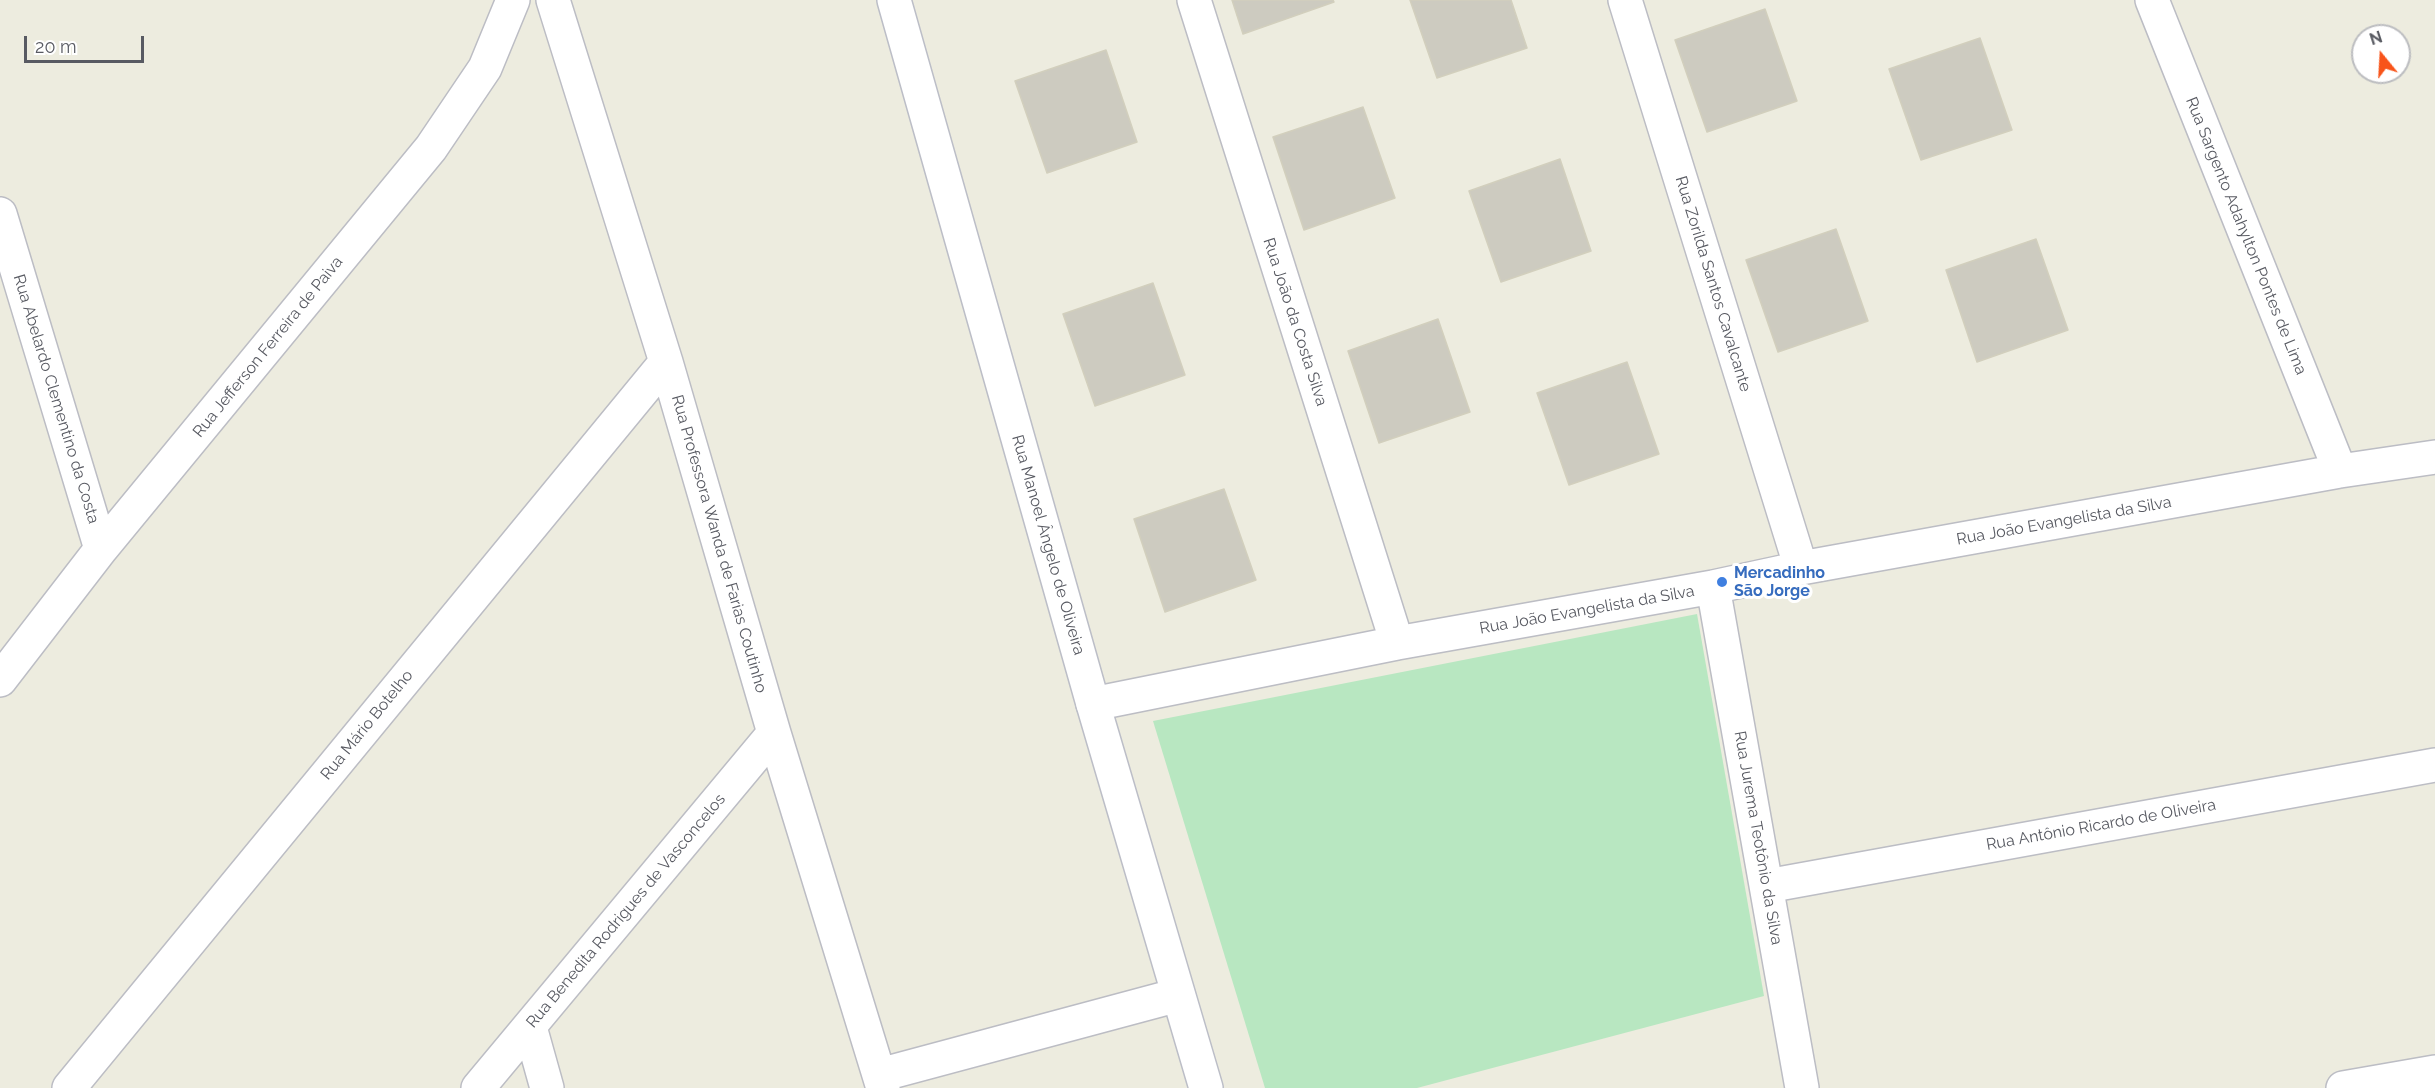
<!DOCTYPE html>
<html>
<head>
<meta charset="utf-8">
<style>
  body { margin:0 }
  #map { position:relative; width:2435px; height:1088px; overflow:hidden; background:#edecdf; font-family:Raleway,sans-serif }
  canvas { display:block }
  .north { position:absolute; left:2351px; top:24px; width:60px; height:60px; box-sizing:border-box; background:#fff; border:2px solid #bcbdc0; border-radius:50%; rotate:342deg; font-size:16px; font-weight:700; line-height:24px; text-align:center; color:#585a62 }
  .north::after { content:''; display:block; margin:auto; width:21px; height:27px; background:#f8541a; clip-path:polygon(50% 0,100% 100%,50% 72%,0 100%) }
  .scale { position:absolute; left:24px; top:36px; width:120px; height:27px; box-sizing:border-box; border:3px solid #585a62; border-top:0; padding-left:8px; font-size:18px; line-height:21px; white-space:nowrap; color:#585a62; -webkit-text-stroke:4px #fff; paint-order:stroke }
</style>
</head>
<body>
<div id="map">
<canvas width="2435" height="1088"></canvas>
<div class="north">N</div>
<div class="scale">20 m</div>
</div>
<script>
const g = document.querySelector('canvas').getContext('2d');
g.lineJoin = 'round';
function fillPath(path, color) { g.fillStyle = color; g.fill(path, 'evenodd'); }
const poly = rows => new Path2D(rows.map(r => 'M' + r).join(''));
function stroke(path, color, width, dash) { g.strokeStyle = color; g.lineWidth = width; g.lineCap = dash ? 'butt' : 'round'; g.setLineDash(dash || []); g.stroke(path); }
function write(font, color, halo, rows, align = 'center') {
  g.font = font + ' Raleway,sans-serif'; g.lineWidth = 6; g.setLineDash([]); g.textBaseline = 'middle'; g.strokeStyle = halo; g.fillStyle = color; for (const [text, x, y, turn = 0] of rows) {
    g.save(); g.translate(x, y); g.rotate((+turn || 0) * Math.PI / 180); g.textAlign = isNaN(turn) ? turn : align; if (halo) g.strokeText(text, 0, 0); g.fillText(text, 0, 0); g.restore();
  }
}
const green = poly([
  [1697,614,1764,996,1417,1088,1265,1088,1153,721]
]);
const building = poly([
  [1232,0,1333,0,1334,2,1243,34,1232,0],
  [1410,0,1511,0,1527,48,1437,78,1410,0],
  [1765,9,1797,101,1707,132,1675,40,1765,9],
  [1980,38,2012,130,1921,160,1889,69,1980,38],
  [1106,50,1137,142,1047,173,1015,81,1106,50],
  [1363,107,1395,198,1304,230,1273,137,1363,107],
  [1560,159,1591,251,1501,282,1469,191,1560,159],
  [1836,229,1868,321,1778,352,1746,260,1836,229],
  [2036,239,2068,330,1977,362,1946,270,2036,239],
  [1153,283,1185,375,1095,406,1063,314,1153,283],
  [1438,319,1470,412,1379,443,1348,351,1438,319],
  [1627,362,1659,454,1569,485,1537,393,1627,362],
  [1224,489,1256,580,1165,612,1134,519,1224,489]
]);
const street = poly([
  [553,0,666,362,774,733,883,1088],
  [1194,0,1397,643],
  [1625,0,1801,568],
  [2152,0,2340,471],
  [0,214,101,549],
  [1713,587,1802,1088],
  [0,680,101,549,431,148,485,68,513,0],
  [1093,704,1397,643,1713,587,1801,568,2340,471,2435,457],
  [1767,886,2435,765],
  [530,1027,547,1088],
  [880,1075,1178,995],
  [69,1088,666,362],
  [478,1088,774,733],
  [2343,1088,2435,1072]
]);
const secondary = poly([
  [894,0,1093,704,1206,1088]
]);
const markers = [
  [1722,582,6,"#3f7fe0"]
];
const streetNames = [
  ["Rua Sargento Adahylton Pontes de Lima",2246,236,68],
  ["Rua Zorilda Santos Cavalcante",1713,284,73],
  ["Rua João da Costa Silva",1295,322,72],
  ["Rua Jefferson Ferreira de Paiva",268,347,-51],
  ["Rua Abelardo Clementino da Costa",56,399,73],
  ["Rua João Evangelista da Silva",2064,521,-10],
  ["Rua Professora Wanda de Farias Coutinho",719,544,74],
  ["Rua Manoel Ângelo de Oliveira",1048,545,74],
  ["Rua João Evangelista da Silva",1587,610,-10],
  ["Rua Mário Botelho",367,725,-51],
  ["Rua Antônio Ricardo de Oliveira",2101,825,-10],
  ["Rua Jurema Teotônio da Silva",1758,838,80],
  ["Rua Benedita Rodrigues de Vasconcelos",626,911,-50]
];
const shopNames = [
  ["Mercadinho",1734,573],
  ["São Jorge",1734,591]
];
fillPath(green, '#b8e7c1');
fillPath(building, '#cdcbc0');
stroke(building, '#d2cfbd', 1.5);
stroke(street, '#bcbdc4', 36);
stroke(secondary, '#bcbec7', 36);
stroke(street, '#fff', 33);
stroke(secondary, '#fff', 33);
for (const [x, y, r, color] of markers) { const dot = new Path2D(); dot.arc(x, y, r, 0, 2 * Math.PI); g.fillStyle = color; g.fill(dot); stroke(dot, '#fff', 2); }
write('16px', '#585a62', '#fff', streetNames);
write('bold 16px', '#366cbe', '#fff', shopNames, 'left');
</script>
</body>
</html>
